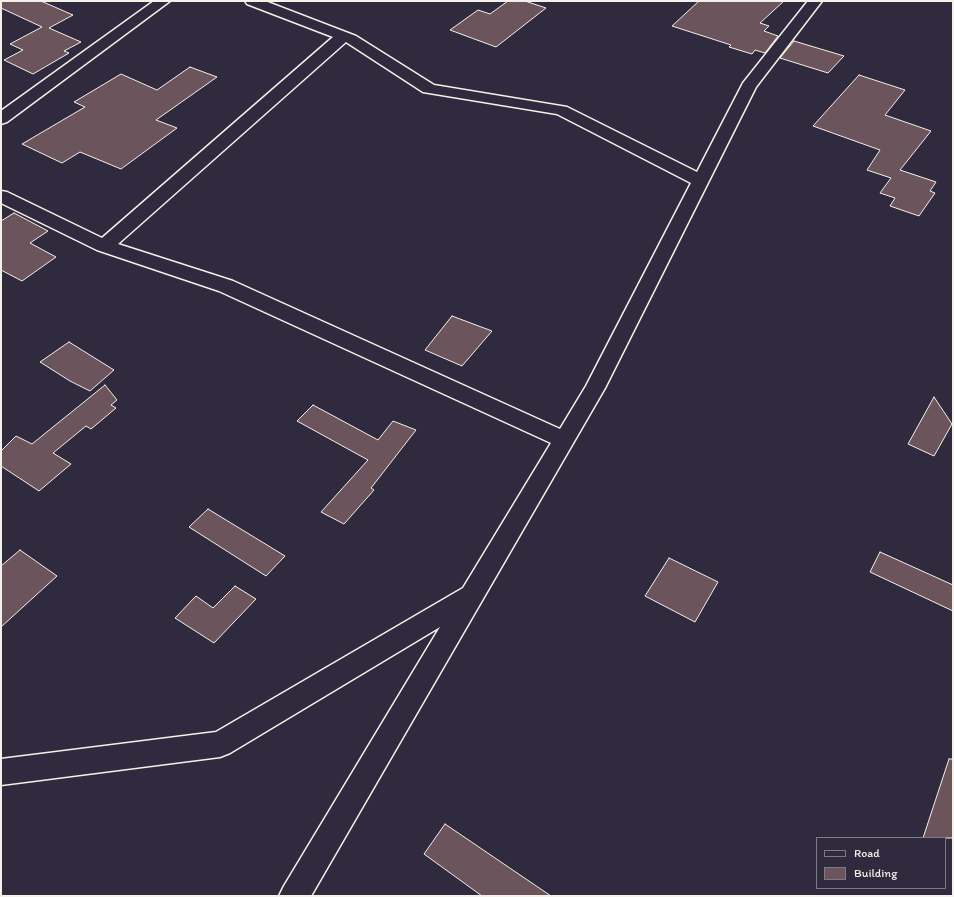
<!DOCTYPE html>
<html>
<head>
<meta charset="utf-8">
<style>
  body { margin:0 }
  #map { position:relative; width:954px; height:897px; overflow:hidden; background:#2f2a3d; font-family:Itim,sans-serif }
  canvas { display:block }
  .frame { position:absolute; inset:0; border:2px solid #f4f1e8; pointer-events:none }
  .legend { position:absolute; left:816px; top:837px; width:130px; height:52px; box-sizing:border-box; background:#2f2a3d; border:1px solid #7e7a81; margin:0; padding:5px 7px; list-style:none; font-size:12px; color:#f4f1e8 }
  .legend li { display:flex; align-items:center; gap:8px; height:20px }
  .legend b { width:20px; border:1px solid #7e7a81 }
</style>
</head>
<body>
<div id="map">
<canvas width="954" height="897"></canvas>
<div class="frame"></div>
<ul class="legend">
<li><b style="height:5px;background:#2f2a3d"></b>Road</li>
<li><b style="height:11px;background:#6b545b"></b>Building</li>
</ul>
</div>
<script>
const g = document.querySelector('canvas').getContext('2d');
g.lineJoin = 'round';
function fillPath(path, color) { g.fillStyle = color; g.fill(path, 'evenodd'); }
const poly = rows => new Path2D(rows.map(r => 'M' + r).join(''));
function stroke(path, color, width, dash) { g.strokeStyle = color; g.lineWidth = width; g.lineCap = dash ? 'butt' : 'round'; g.setLineDash(dash || []); g.stroke(path); }
const building = poly([
  [1,1,41,1,73,15,49,28,81,42,64,51,69,53,33,74,4,60,23,50,10,44,42,27,1,8,1,1],
  [508,1,525,1,546,8,496,47,450,30,478,10,490,14,508,1],
  [699,1,784,1,760,23,769,26,764,31,778,36,765,53,755,50,752,54,729,47,731,45,672,26,699,1],
  [794,41,844,56,828,73,780,58,794,41],
  [190,67,217,77,156,120,177,128,121,169,80,152,62,163,22,144,85,107,74,102,121,74,157,90,190,67],
  [859,75,905,90,885,115,931,131,900,170,936,182,930,191,935,193,919,216,890,206,895,198,880,193,891,178,867,170,880,150,813,126,859,75],
  [14,213,48,231,30,243,56,257,22,281,1,270,1,221,14,213],
  [452,316,492,331,462,366,425,350,452,316],
  [69,342,114,370,90,391,70,381,40,362,69,342],
  [105,385,117,400,111,405,116,408,91,429,86,426,53,453,71,464,39,491,1,466,1,451,16,436,32,444,105,385],
  [934,397,952,424,934,456,908,444,934,397],
  [313,405,378,440,393,421,416,430,371,488,374,490,344,524,321,512,368,460,297,421,313,405],
  [208,509,285,556,266,576,189,527,208,509],
  [20,550,57,576,1,627,1,566,20,550],
  [880,552,953,585,953,611,870,572,880,552],
  [669,558,718,582,695,622,645,596,669,558],
  [235,586,256,599,214,643,175,618,196,596,213,608,235,586],
  [949,759,953,759,953,838,923,838,949,759],
  [445,824,551,896,482,896,424,854,445,824]
]);
const street = poly([
  [154,1,170,1,7,122,1,124,1,111,154,1],
  [245,1,265,1,356,36,434,85,567,107,697,172,743,83,808,1,822,1,756,87,605,388,311,896,279,896,284,886,440,627,230,753,220,757,1,785,1,759,216,732,463,588,551,443,219,291,97,250,1,203,1,191,7,192,102,238,333,37,247,4,245,1],
  [346,42,423,92,557,114,691,183,586,386,560,429,233,281,118,244,346,42]
]);
fillPath(building, '#6b545b');
stroke(building, '#f4f1e8', 1);
stroke(street, '#f4f1e8', 3);
fillPath(street, '#2f2a3d');
</script>
</body>
</html>
